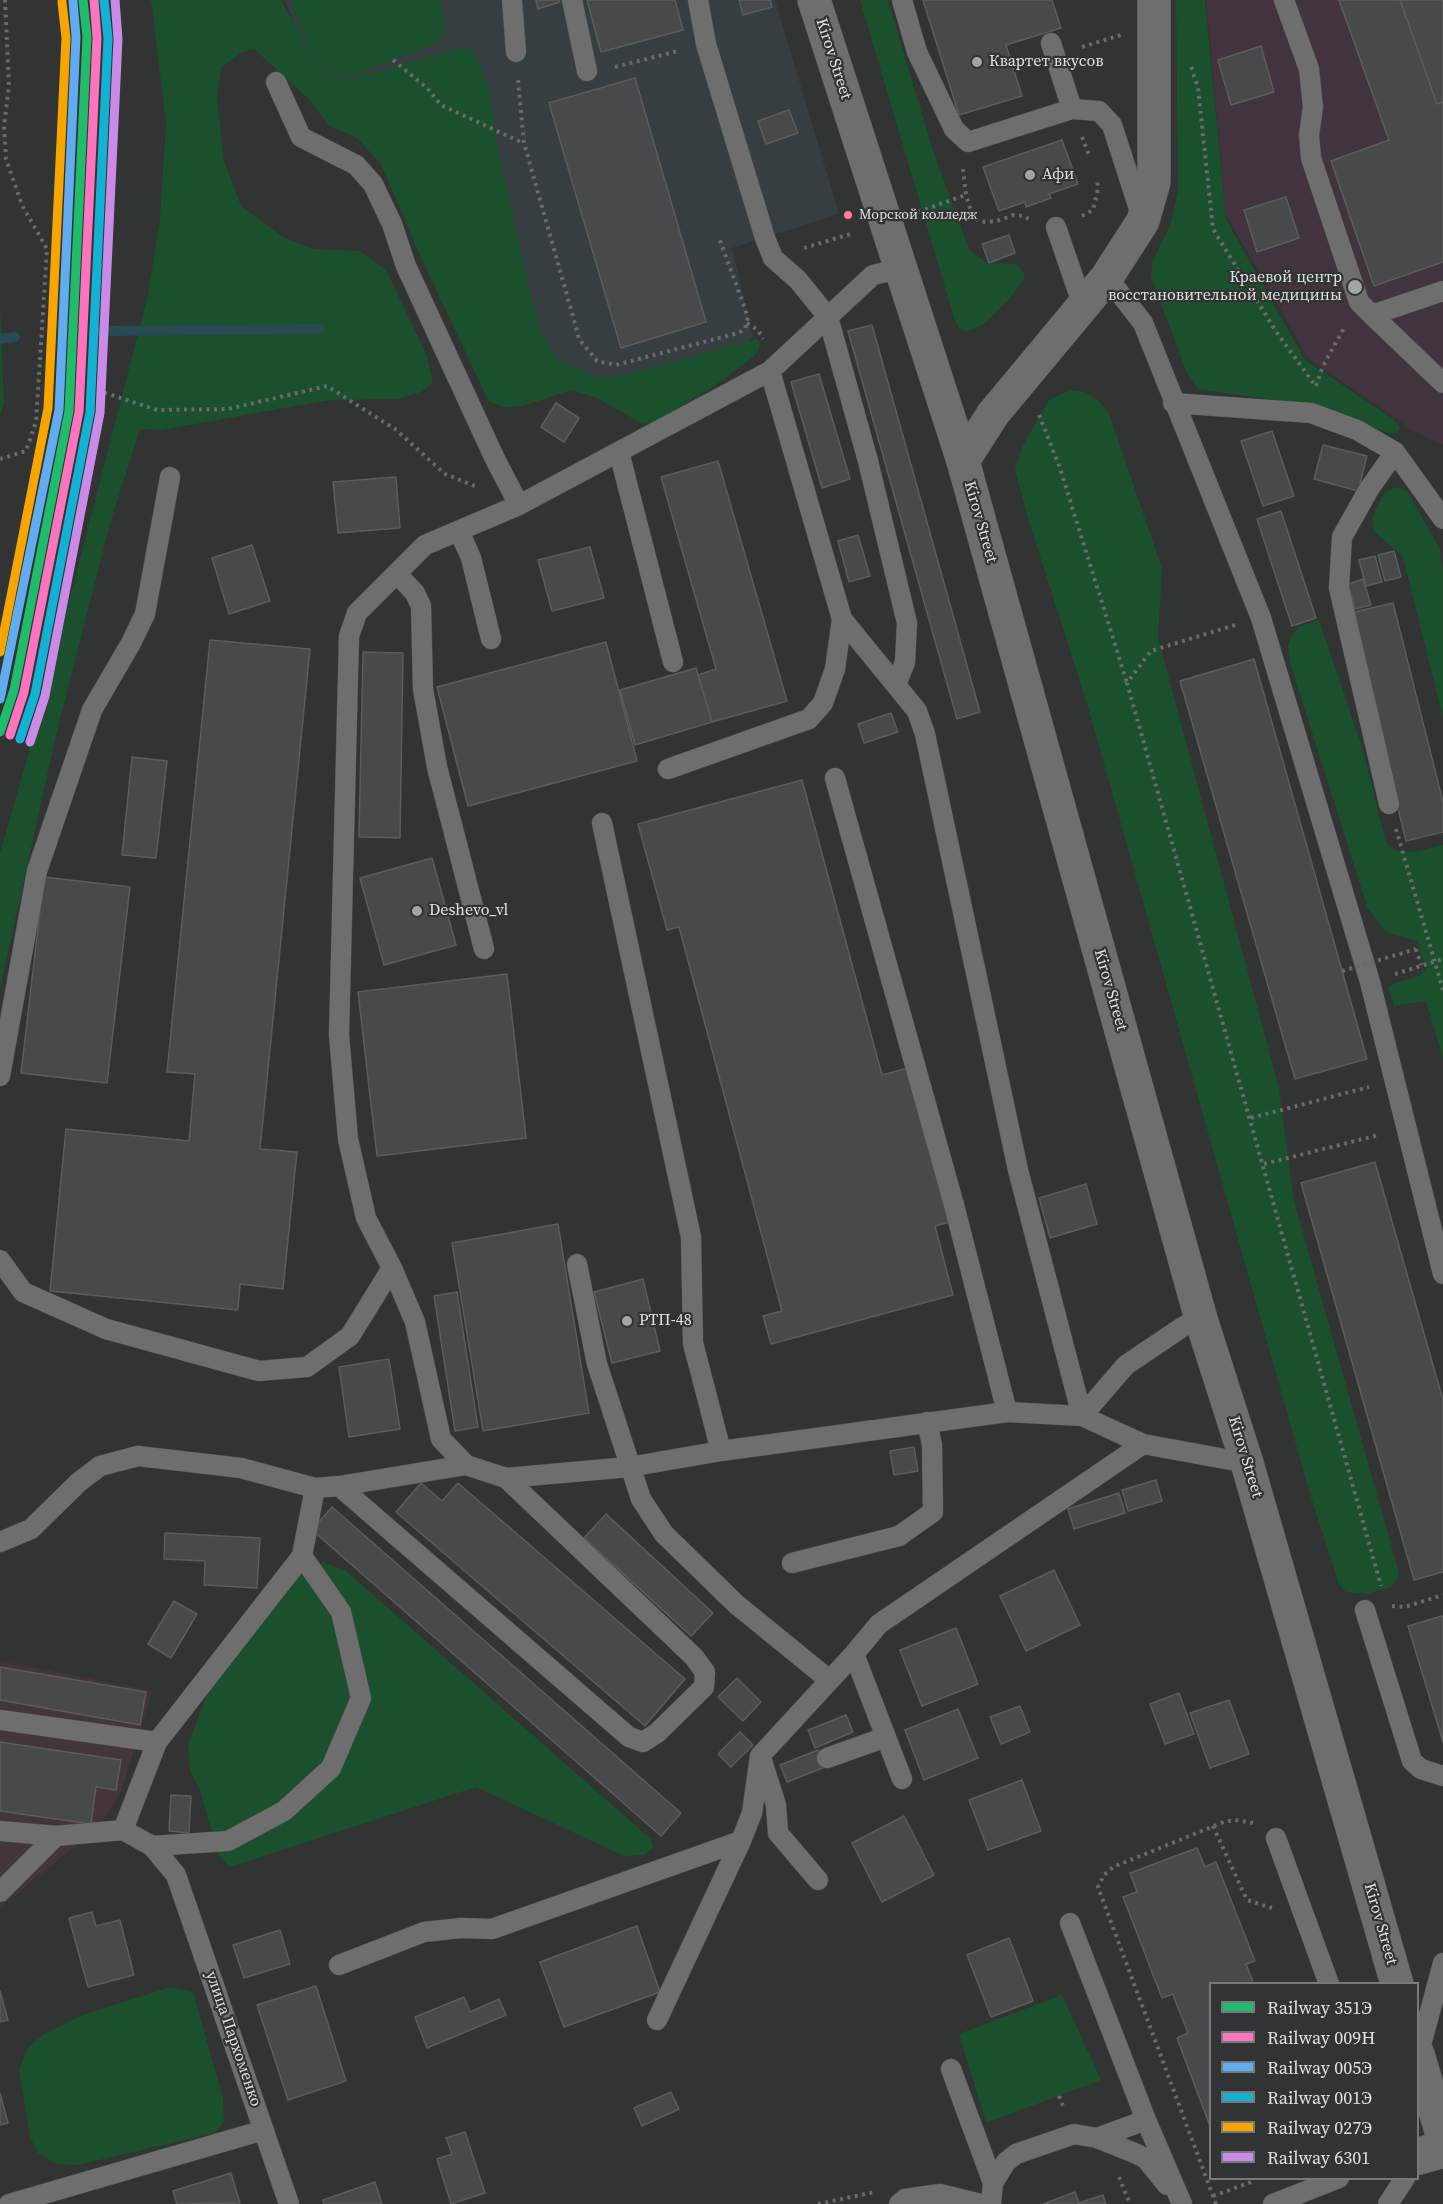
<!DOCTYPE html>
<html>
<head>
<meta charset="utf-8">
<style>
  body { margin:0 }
  #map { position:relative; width:1443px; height:2204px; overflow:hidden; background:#323333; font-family:"Source Serif 4",serif }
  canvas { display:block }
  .legend { position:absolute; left:1209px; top:1982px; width:210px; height:198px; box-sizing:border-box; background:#313334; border:2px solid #77797a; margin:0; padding:8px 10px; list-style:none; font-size:18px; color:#e0e1e2 }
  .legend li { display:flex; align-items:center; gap:12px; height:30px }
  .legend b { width:30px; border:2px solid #77797a }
</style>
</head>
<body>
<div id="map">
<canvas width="1443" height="2204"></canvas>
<ul class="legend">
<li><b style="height:8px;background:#20bc6c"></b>Railway 351Э</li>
<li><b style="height:8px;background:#fc73be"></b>Railway 009Н</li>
<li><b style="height:8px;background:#60acee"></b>Railway 005Э</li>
<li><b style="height:8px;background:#13b2d5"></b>Railway 001Э</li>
<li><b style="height:8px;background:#f7a600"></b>Railway 027Э</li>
<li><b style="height:8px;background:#ca8be6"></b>Railway 6301</li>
</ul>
</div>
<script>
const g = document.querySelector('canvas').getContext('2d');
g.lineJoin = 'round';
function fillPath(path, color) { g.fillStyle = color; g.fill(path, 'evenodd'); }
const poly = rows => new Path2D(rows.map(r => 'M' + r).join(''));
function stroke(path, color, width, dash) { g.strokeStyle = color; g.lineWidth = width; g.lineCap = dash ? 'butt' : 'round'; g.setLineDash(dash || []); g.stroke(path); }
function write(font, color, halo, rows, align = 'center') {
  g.font = font + ' "Source Serif 4",serif'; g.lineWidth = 4.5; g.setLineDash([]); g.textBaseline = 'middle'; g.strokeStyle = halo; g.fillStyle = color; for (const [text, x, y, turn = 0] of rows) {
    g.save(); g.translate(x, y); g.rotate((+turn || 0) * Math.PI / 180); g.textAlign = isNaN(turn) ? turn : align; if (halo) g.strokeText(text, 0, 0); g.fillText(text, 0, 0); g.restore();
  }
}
const built = poly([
  [285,0,775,0,839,214,732,248,753,336,741,351,594,396,572,383,409,190,306,55]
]);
const industrial = poly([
  [0,1661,152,1691,122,1790,100,1826,0,1907]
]);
const medical = poly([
  [1206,0,1443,0,1443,445,1412,430,1309,359,1226,215]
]);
const green = poly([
  [151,0,281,0,310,52,324,73,338,79,362,76,466,46,477,57,490,91,499,156,531,296,543,336,559,360,596,377,613,378,756,339,760,341,759,349,754,356,716,385,656,422,643,424,597,398,571,390,523,406,505,407,489,402,418,251,381,164,357,138,328,125,310,100,254,49,242,52,221,68,217,98,224,161,241,206,283,237,313,249,360,251,386,270,427,356,433,383,421,392,397,399,330,400,161,430,140,429,111,520,57,731,0,988,0,853,41,710,148,295,160,219,166,123],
  [290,0,439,0,445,24,442,37,435,44,361,72,338,77,325,71,310,51],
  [860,0,888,0,933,151,970,251,987,263,1016,264,1024,273,1024,279,1011,297,984,324,972,330,965,331,959,328,955,321],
  [1176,0,1205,0,1226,219,1305,360,1392,418,1400,428,1397,433,1391,434,1320,407,1198,389,1187,373,1151,277,1152,263,1170,225,1178,192],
  [0,306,4,403,0,416],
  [1071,390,1085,392,1101,403,1109,414,1162,568,1158,638,1279,1088,1294,1201,1398,1569,1398,1578,1391,1587,1367,1594,1346,1592,1339,1584,1310,1494,1088,707,1028,518,1015,470,1022,447,1049,400],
  [1396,487,1407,491,1440,549,1443,572,1443,718,1403,557,1374,531,1372,519,1377,506,1386,492],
  [1319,620,1363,750,1386,843,1394,850,1415,852,1443,845,1443,1058,1426,1001,1394,1006,1389,988,1392,984,1419,976,1426,969,1417,941,1386,932,1368,909,1290,663,1288,646,1292,635,1300,626],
  [323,1562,345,1570,651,1839,653,1848,644,1855,624,1856,476,1787,230,1867,218,1854,200,1790,190,1771,188,1745,209,1689,304,1570],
  [170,1987,193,1992,223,2098,224,2122,214,2133,78,2165,56,2164,38,2153,30,2137,19,2070,27,2049,44,2034,80,2016],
  [1062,1995,1101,2080,986,2123,959,2034]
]);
const stream = poly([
  [101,331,319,329],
  [0,339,15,337]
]);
const building = poly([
  [536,0,559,0,560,2,538,9,536,0],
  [587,0,675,0,683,30,601,52,587,0],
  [739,0,770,0,772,7,743,15,739,0],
  [923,0,1052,0,1061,28,1006,45,1022,96,959,115,923,0],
  [1339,0,1400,0,1437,104,1443,102,1443,262,1374,286,1331,161,1389,140,1339,0],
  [1400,0,1443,0,1443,102,1437,104,1400,0],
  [1261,46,1274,92,1231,105,1218,60,1261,46],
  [635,78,706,322,621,348,549,103,635,78],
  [789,110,798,133,766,144,758,121,789,110],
  [1062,140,1078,184,1049,194,1051,198,1026,207,1025,202,999,211,983,167,1062,140],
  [1286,197,1299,238,1257,252,1244,210,1286,197],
  [1009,235,1015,253,989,263,982,244,1009,235],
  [872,325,980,712,957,719,848,331,872,325],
  [819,374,850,479,822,488,791,382,819,374],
  [556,403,579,418,564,442,541,427,556,403],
  [1272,431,1294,496,1263,506,1241,441,1272,431],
  [1323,445,1367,456,1358,491,1314,479,1323,445],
  [718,461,787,701,712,722,698,675,716,669,661,477,718,461],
  [396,477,400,528,338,533,333,482,396,477],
  [1281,511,1316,618,1292,626,1257,519,1281,511],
  [858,535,870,576,849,582,838,541,858,535],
  [252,545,270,601,229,614,212,558,252,545],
  [590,547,604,598,552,611,538,560,590,547],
  [1394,551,1401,577,1385,581,1378,555,1394,551],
  [1375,556,1382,582,1366,586,1359,560,1375,556],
  [1363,579,1371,605,1355,609,1348,584,1363,579],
  [1393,603,1443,802,1443,832,1406,841,1350,613,1393,603],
  [210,640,310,649,260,1149,297,1152,283,1289,240,1284,238,1310,50,1291,66,1129,189,1141,195,1074,167,1072,210,640],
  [606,642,637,761,468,806,437,687,606,642],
  [363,652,403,653,400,838,359,837,363,652],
  [1254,659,1367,1059,1295,1079,1180,681,1254,659],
  [696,668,712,722,635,745,620,690,696,668],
  [891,713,898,732,864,743,858,724,891,713],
  [132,757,167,761,156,858,122,855,132,757],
  [802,780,882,1075,908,1068,950,1222,935,1226,953,1295,771,1344,763,1316,782,1311,679,927,667,930,638,824,802,780],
  [432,858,456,945,384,965,360,878,432,858],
  [44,877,130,887,107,1083,21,1073,44,877],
  [507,974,526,1138,377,1156,358,992,507,974],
  [1375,1162,1443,1400,1443,1572,1414,1580,1301,1183,1375,1162],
  [1086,1184,1097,1224,1050,1238,1039,1198,1086,1184],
  [558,1224,589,1413,483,1431,452,1243,558,1224],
  [643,1279,660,1351,612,1363,594,1292,643,1279],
  [457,1292,478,1427,455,1431,434,1296,457,1292],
  [389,1359,400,1429,349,1437,339,1367,389,1359],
  [914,1447,918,1471,894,1475,890,1451,914,1447],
  [1156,1480,1162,1501,1128,1511,1122,1490,1156,1480],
  [421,1483,442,1501,458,1483,685,1679,645,1726,396,1512,421,1483],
  [1119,1493,1125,1513,1074,1529,1068,1509,1119,1493],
  [332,1507,681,1813,661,1836,312,1530,332,1507],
  [606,1514,713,1613,691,1636,584,1538,606,1514],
  [165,1533,260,1538,257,1588,204,1585,205,1561,164,1559,165,1533],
  [1054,1570,1080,1625,1026,1651,1000,1596,1054,1570],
  [174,1601,197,1614,171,1658,148,1644,174,1601],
  [1442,1616,1443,1616,1443,1742,1408,1626,1442,1616],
  [956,1628,978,1684,922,1706,900,1650,956,1628],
  [0,1667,146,1692,140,1725,0,1700,0,1667],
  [737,1678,761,1702,743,1721,718,1697,737,1678],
  [1179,1693,1194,1734,1165,1744,1150,1704,1179,1693],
  [1229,1700,1249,1754,1210,1768,1190,1713,1229,1700],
  [1020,1706,1030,1732,1001,1744,990,1717,1020,1706],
  [958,1709,978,1758,924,1780,905,1730,958,1709],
  [846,1715,853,1732,815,1748,808,1730,846,1715],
  [740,1732,753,1745,731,1767,718,1754,740,1732],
  [0,1742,121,1760,116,1790,96,1787,91,1824,0,1811,0,1742],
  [818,1750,825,1767,787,1782,780,1765,818,1750],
  [1022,1780,1041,1831,988,1850,969,1800,1022,1780],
  [171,1795,191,1796,189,1833,169,1831,171,1795],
  [904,1816,934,1875,882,1902,852,1843,904,1816],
  [1197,1848,1205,1867,1216,1862,1255,1961,1246,1964,1254,1984,1210,1984,1210,2126,1177,2038,1188,2033,1176,2003,1173,1994,1162,1998,1123,1897,1137,1892,1130,1873,1197,1848],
  [92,1912,96,1926,120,1920,134,1975,88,1987,69,1918,92,1912],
  [637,1926,660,1992,564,2027,540,1962,637,1926],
  [280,1930,290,1964,244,1978,233,1945,280,1930],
  [1009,1938,1033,2001,991,2017,967,1955,1009,1938],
  [316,1986,346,2081,288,2100,257,2005,316,1986],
  [0,1991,8,2020,0,2022,0,1991],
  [464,1997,470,2012,499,1999,506,2015,427,2048,415,2017,464,1997],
  [671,2092,679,2109,642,2126,634,2108,671,2092],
  [0,2093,8,2123,0,2125,0,2093],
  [465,2132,485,2193,451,2204,437,2159,452,2154,446,2138,465,2132],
  [231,2173,240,2203,177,2204,173,2191,231,2173],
  [375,2182,382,2204,324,2204,323,2200,375,2182],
  [1075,2192,1079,2203,1103,2195,1106,2204,1043,2204,1075,2192]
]);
const path = poly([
  [1082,47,1121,35],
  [393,60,427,88,441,105,523,143],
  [615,67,678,51],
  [1191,67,1198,88,1213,229,1275,330,1314,384],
  [518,80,524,143,574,320,579,339,597,361,616,365,738,333,745,329,748,317,719,238],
  [1082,137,1089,155],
  [963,169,966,195,971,211,979,222,997,221,1014,215,1024,216,1030,220],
  [918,212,966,195],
  [1082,216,1093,210,1098,189,1097,179],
  [804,248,854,233],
  [747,323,758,330,763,339],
  [1316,386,1323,366,1344,328],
  [90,388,157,410,228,409,327,386,395,429,445,474,477,487],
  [1039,415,1060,468,1127,683],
  [0,459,26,451,36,422,47,249,22,205,6,159,4,126,9,86,5,0],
  [1235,625,1151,651,1127,683,1381,1586],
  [1396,829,1443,990],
  [1416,949,1421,965],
  [1395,974,1443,959],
  [1251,1118,1369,1087],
  [1264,1164,1379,1135],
  [1392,1606,1405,1607,1443,1595],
  [1213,1826,1247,1900,1272,1908],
  [1059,2096,1064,2109],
  [1119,2177,1130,2204],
  [1213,2196,1254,2181],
  [818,2204,875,2192],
  [1216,2204,1098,1887,1104,1875,1113,1867,1224,1822,1235,1820,1253,1823]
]);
const service = poly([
  [512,0,516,52],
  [572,0,587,71],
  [698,0,706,44,765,238,773,258,798,280,828,317,868,461,907,623,905,662,896,685],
  [902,0,917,52,954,129,968,142,1072,109,1099,111,1112,125,1142,218],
  [1284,0,1309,69,1313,107,1309,135,1311,158,1359,302,1372,315,1443,291],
  [1051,43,1072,109],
  [276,82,301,137,356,165,373,184,392,224,406,266,495,459,519,505],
  [1056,227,1083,306],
  [1107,277,1143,323,1261,618,1370,982,1443,1274],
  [1372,315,1443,383],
  [770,371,842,619,917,711,925,734,1018,1170,1082,1416,1143,1444,1247,1463],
  [1173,403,1311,413,1357,430,1395,452,1443,519],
  [619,452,673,662],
  [459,531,471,558,491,639],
  [398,575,415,593,421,606,423,689,437,767,484,949],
  [668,769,809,719,823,703,835,669,842,619],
  [835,778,954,1205,1007,1412],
  [1389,804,1339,588,1342,537,1369,489,1395,452],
  [602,823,691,1237,693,1343,721,1451],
  [0,1076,37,871,92,710,131,643,145,614,170,477],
  [0,1260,23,1292,106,1329,259,1371,307,1367,350,1336,392,1268],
  [577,1264,597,1364,641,1499,664,1534,736,1604,828,1679],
  [466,1465,441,1439,415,1322,392,1268,366,1218,348,1139,339,1035,349,636,357,613,425,545,519,505,770,371,873,275,903,268],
  [339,1486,629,1737,643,1742,657,1733,704,1687,705,1672,694,1657,506,1478],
  [0,1542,31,1529,79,1482,100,1466,138,1456,241,1468,315,1488,339,1486,466,1465,506,1478,629,1467,721,1451,1007,1412,1082,1416,1126,1365,1184,1326,1201,1319],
  [792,1563,899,1536,933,1512,932,1445,927,1422],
  [1365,1610,1412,1761,1421,1769,1443,1776],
  [0,1720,157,1742,123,1830],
  [157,1742,302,1556,315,1488],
  [827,1758,886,1737],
  [762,1761,776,1805,778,1833,818,1880],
  [902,1779,854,1654,879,1624,1143,1444],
  [0,1831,56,1836,123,1830,152,1846,176,1875,289,2204],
  [1276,1838,1329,1984],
  [152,1846,228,1841,284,1811,331,1768,361,1698,341,1612,302,1556],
  [0,1892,56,1836],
  [1070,1923,1146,2120,1182,2204],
  [339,1965,424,1932,461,1928,492,1929,741,1841,752,1813,760,1756,854,1654],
  [657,2020,741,1841],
  [1418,2056,1443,1963],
  [951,2069,993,2183],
  [1097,2138,1146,2120],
  [1418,2148,1443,2139],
  [1418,2165,1443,2158],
  [9,2204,264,2130],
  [899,2204,905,2199,940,2194,981,2204],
  [991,2204,993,2183,1006,2162,1016,2154,1074,2134,1097,2138,1137,2154,1146,2159,1167,2185],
  [1273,2204,1339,2178],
  [1388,2204,1405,2178]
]);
const minor = poly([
  [963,461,993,414,1107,277,1143,221,1154,182,1154,0]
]);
const tertiary = poly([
  [814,0,963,461,1201,1319,1247,1463,1397,1984],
  [1418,2054,1443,2138]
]);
const pathBridge = poly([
  [1342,971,1416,949]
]);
const rail1 = poly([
  [0,732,14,690,69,411,87,37,83,0]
]);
const rail2 = poly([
  [10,735,24,692,79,412,97,38,94,0]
]);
const rail3 = poly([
  [0,699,59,410,76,37,73,1]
]);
const rail4 = poly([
  [20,739,35,694,90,412,108,38,104,0]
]);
const rail5 = poly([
  [0,652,48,408,66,38,62,2]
]);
const rail6 = poly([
  [30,742,45,696,100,413,118,39,115,0]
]);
const markers = [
  [977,62,6,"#a3a4a5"],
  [1030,175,6,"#a3a4a5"],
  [848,215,5,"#fe7a93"],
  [1355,287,8,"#a3a4a5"],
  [417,911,6,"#a3a4a5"],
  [627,1321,6,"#a3a4a5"]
];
const busNames = [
  ["Морской колледж",859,215]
];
const streetNames = [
  ["Kirov Street",833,59,72],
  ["Kirov Street",980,522,74],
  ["Kirov Street",1110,990,74],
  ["Kirov Street",1245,1457,73],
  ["Kirov Street",1380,1924,74],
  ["улица Пархоменко",233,2039,71]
];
const poiNames = [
  ["Квартет вкусов",989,62],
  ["Афи",1042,175],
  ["Краевой центр",1342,278,"right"],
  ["восстановительной медицины",1342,296,"right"],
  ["Deshevo_vl",429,911],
  ["РТП-48",639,1321]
];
fillPath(built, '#373e42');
fillPath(industrial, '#44343b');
fillPath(medical, '#42343f');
fillPath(green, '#1a512c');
stroke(stream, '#264b54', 10);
fillPath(building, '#48494a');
stroke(building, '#5b5c5c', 1.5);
stroke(service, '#4e4f4f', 21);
stroke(minor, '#4e4f4f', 34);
stroke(tertiary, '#4e4f4f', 34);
stroke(path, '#686969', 4, [3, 4.5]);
stroke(service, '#6e6e6e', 20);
stroke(minor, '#6e6e6e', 33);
stroke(tertiary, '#6e6e6e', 33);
stroke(pathBridge, '#686969', 4, [3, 4.5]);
stroke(rail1, '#20bc6c', 9);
stroke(rail2, '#fc73be', 9);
stroke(rail3, '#60acee', 9);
stroke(rail4, '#13b2d5', 9);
stroke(rail5, '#f7a600', 9);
stroke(rail6, '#ca8be6', 9);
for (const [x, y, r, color] of markers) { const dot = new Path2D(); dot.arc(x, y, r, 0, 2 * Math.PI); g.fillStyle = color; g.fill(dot); stroke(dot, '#313334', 2); }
write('14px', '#e0e1e2', '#313334', busNames, 'left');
write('16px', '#e0e1e2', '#313334', streetNames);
write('16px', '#e0e1e2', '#313334', poiNames, 'left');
</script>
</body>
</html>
